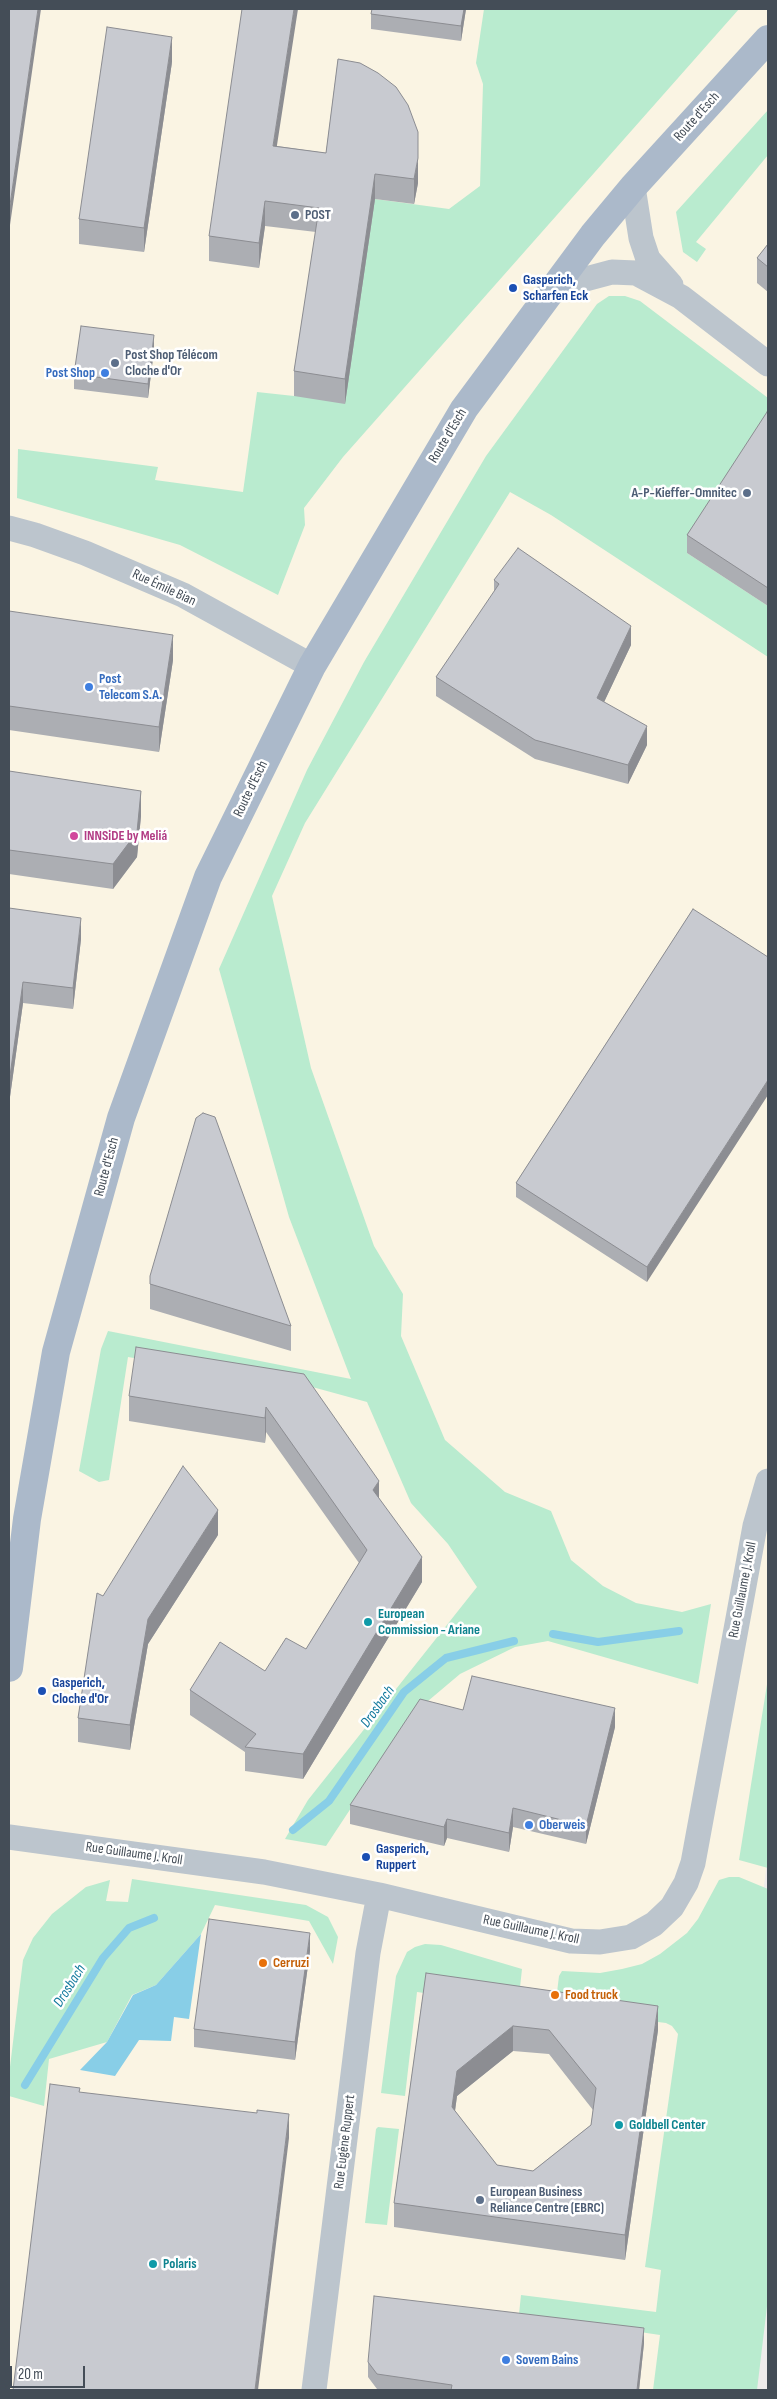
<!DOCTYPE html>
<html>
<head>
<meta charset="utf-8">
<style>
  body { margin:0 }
  #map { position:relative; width:777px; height:2399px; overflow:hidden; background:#eeebeb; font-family:"Sofia Sans Condensed",sans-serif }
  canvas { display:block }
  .frame { position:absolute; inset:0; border:10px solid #444d57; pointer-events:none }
  .scale { position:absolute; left:10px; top:2366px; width:75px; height:22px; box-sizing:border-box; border:2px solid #444d57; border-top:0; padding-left:6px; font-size:15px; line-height:18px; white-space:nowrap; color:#444d57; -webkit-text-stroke:4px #fff; paint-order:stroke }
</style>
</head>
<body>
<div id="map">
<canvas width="777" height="2399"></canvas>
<div class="frame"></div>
<div class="scale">20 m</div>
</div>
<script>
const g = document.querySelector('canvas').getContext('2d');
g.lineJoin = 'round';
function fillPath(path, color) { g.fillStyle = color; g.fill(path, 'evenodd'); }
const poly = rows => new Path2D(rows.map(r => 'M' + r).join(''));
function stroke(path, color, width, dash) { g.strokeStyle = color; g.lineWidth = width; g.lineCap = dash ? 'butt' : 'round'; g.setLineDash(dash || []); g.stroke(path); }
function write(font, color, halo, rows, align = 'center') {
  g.font = font + ' "Sofia Sans Condensed",sans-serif'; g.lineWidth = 5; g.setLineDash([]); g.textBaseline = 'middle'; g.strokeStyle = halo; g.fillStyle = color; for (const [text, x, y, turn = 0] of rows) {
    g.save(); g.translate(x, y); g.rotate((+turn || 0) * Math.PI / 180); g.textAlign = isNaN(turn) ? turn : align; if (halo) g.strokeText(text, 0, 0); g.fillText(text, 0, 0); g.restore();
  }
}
const commercial = poly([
  [9,9,768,9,768,1853,703,2390,9,2390]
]);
const green = poly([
  [484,9,739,9,343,457,304,508,305,525,278,595,180,545,17,498,18,449,158,467,155,480,243,492,257,392,294,396,375,199,449,209,480,186,483,84,476,63],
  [768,110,768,155,696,242,706,249,697,262,683,252,676,212],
  [609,296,625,296,640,301,768,398,768,429,687,553,768,606,768,657,551,515,510,492,305,823,272,896,311,1068,374,1246,403,1294,401,1336,445,1440,505,1492,551,1511,571,1560,603,1586,636,1603,682,1612,711,1604,698,1684,548,1641,515,1647,460,1674,428,1701,403,1729,326,1846,285,1839,308,1800,477,1587,448,1544,411,1503,367,1402,316,1388,128,1357,109,1480,99,1482,79,1471,101,1349,108,1331,351,1379,289,1217,219,969,307,770,364,662,486,456,597,304],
  [768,1678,768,1868,739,1860],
  [729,1877,739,1877,768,1889,768,2298,757,2390,653,2390,660,2335,519,2314,521,2295,656,2312,661,2270,645,2267,678,2034,672,2026,666,2023,555,2009,559,1976,562,1971,600,1973,622,1969,642,1964,660,1954,687,1933,698,1919,719,1880],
  [132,1879,306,1905,328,1917,338,1937,333,1964,309,1921,215,1905,201,1934,156,1985,132,1995,107,2042,49,2059,44,2106,9,2096,9,2075,23,1960,33,1938,52,1914,86,1887,110,1880,106,1901,128,1902],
  [425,1944,441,1945,522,1969,518,2006,417,1992,405,2096,381,2093,396,1976,407,1952,415,1947],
  [378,2127,399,2129,387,2225,365,2223,376,2129]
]);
const water = poly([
  [201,1934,189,2019,174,2017,171,2041,139,2040,115,2076,80,2070,107,2042,133,1995,156,1985]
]);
const stream = poly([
  [553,1634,598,1642,679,1631],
  [293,1830,329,1801,404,1692,446,1658,514,1641],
  [25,2085,103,1958,129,1928,154,1918]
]);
const minor = poly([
  [633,187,641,238,648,259,671,285],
  [552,288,612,272,636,273,681,297,768,364],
  [9,528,35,535,85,553,183,595,312,666],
  [9,1837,264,1872,379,1895,571,1941,600,1942,631,1937,654,1924,672,1907,686,1883,693,1863,755,1526,768,1481],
  [314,2390,368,1953,379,1895]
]);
const primary = poly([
  [9,1668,27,1519,56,1352,121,1118,208,877,312,666,464,409,593,235,633,187,768,39]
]);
const wall = poly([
  [466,9,461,41,371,29,371,14],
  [338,59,418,183,414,204,375,199,345,404,294,396,294,371,316,232,265,226,259,268,209,261,209,236,277,146,326,153],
  [172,62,144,252,79,244,79,219],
  [768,244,768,292,757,283,757,258],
  [154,350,148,398,74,389,74,374],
  [768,413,768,606,687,553,687,535],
  [494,580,631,645,604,702,647,745,628,784,535,759,436,696,436,677,494,593],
  [9,611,173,660,159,752,9,730],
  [9,771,141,816,137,857,113,889,9,874],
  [9,908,81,939,73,1009,23,1003,9,1104],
  [693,909,647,1282,516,1197,516,1183],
  [150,1276,291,1326,291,1351,150,1309],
  [304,1374,379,1498,422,1582,303,1779,245,1771,245,1752,190,1715,190,1690,265,1671,306,1649,359,1563,266,1432,265,1443,129,1421,129,1396],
  [218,1535,148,1644,130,1750,78,1742,78,1718,103,1596],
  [463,1710,615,1727,586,1844,513,1827,509,1852,447,1838,444,1846,350,1824,350,1805],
  [310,1951,295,2060,194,2047,194,2029],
  [426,1973,658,2030,625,2260,394,2227,394,2203],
  [513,2051,549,2054,593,2110,591,2125,533,2171,497,2165,455,2111,457,2096],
  [644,2343,639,2390,385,2390,377,2389,368,2377,368,2362]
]);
const shadedWall = poly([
  [38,9,41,9,9,232,9,212],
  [294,9,298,9,273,171,273,146],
  [464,9,466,9,461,41,461,26],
  [172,37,172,62,144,252,144,228],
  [418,158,418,183,414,204,414,179],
  [375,174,375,199,345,404,345,379],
  [265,201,265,226,259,268,259,243],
  [154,335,154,350,148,398,148,384],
  [631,626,631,645,597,717,597,698],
  [173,635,173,660,159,752,159,727],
  [647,726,647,745,628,784,628,765],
  [141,791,141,816,137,857,113,889,113,864],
  [81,918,81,939,73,1009,73,988],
  [23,982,23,1003,9,1104,9,1083],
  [768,1080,768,1095,647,1282,647,1267],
  [266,1407,266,1432,265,1443,265,1418],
  [379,1481,379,1506,373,1490],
  [218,1510,218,1535,148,1644,130,1750,130,1725,148,1619],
  [422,1557,422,1582,303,1779,303,1754],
  [615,1708,615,1727,586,1844,586,1826],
  [513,1808,513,1827,509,1852,509,1833],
  [447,1819,447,1838,444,1846,444,1827],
  [310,1933,310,1951,295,2060,295,2042],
  [658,2006,658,2030,625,2260,625,2235],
  [513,2026,513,2051,457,2096,452,2132,452,2107,457,2071],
  [289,2114,289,2138,258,2390,255,2390],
  [644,2328,644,2343,639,2390,637,2390]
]);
const building = poly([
  [9,9,38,9,9,212,9,9],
  [242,9,294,9,273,146,326,153,338,59,360,63,378,73,396,87,408,105,418,132,418,158,414,179,375,174,345,379,294,371,319,208,265,201,259,243,209,236,242,9],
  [372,9,464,9,461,26,371,14,372,9],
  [107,27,172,37,144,228,79,219,107,27],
  [768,244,768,267,757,258,768,244],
  [81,326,154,335,148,384,74,374,81,326],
  [767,412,768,413,768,588,687,535,767,412],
  [518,548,631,626,597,698,647,726,628,765,535,740,436,677,499,584,494,580,518,548],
  [9,611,173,635,159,727,9,706,9,611],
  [9,771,141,791,137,832,113,864,9,850,9,771],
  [9,908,81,918,73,988,23,982,9,1083,9,908],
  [693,909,768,957,768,1080,647,1267,516,1183,693,909],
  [203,1113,215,1117,291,1326,150,1284,150,1276,196,1118,203,1113],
  [136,1347,304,1374,379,1481,373,1490,422,1557,303,1754,245,1747,256,1734,190,1690,220,1642,265,1671,286,1638,306,1649,367,1550,266,1407,265,1418,129,1396,136,1347],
  [183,1466,218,1510,148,1619,130,1725,78,1718,97,1593,103,1596,183,1466],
  [472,1676,615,1708,586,1826,513,1808,509,1833,447,1819,444,1827,350,1805,420,1699,463,1710,472,1676],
  [209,1919,310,1933,295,2042,194,2029,209,1919],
  [426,1973,658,2006,625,2235,394,2203,426,1973],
  [513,2026,549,2030,596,2088,591,2125,533,2171,497,2165,452,2107,457,2071,513,2026],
  [50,2084,80,2088,79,2092,257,2113,257,2110,289,2114,255,2390,13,2390,50,2084],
  [374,2296,644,2328,637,2390,451,2390,452,2385,377,2374,368,2362,374,2296]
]);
const markers = [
  [295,215,5,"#5c6f8a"],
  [513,288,5,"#1a4fb4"],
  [115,363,5,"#5c6f8a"],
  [105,373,5,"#3f7fe0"],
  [747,493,5,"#5c6f8a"],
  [89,687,5,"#3f7fe0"],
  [74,836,5,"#d1479c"],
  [368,1622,5,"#0f9aa8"],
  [42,1691,5,"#1a4fb4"],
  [529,1825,5,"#3f7fe0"],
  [366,1857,5,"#1a4fb4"],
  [263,1963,5,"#e8710a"],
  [555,1995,5,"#e8710a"],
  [619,2125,5,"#0f9aa8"],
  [480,2200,5,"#5c6f8a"],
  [153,2264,5,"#0f9aa8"],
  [506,2360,5,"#3f7fe0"]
];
const streetNames = [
  ["Route d'Esch",697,117,-48],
  ["Route d'Esch",448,436,-59],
  ["Rue Émile Bian",164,588,25],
  ["Route d'Esch",251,789,-64],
  ["Route d'Esch",107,1167,-75],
  ["Rue Guillaume J. Kroll",743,1590,-79],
  ["Rue Guillaume J. Kroll",134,1854,8],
  ["Rue Guillaume J. Kroll",531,1930,12],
  ["Rue Eugène Ruppert",345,2142,-83]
];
const serviceNames = [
  ["POST",305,215],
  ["Post Shop Télécom",125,355],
  ["Cloche d'Or",125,371],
  ["A-P-Kieffer-Omnitec",737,493,"right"],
  ["European Business",490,2192],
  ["Reliance Centre (EBRC)",490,2208]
];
const transitNames = [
  ["Gasperich,",523,280],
  ["Scharfen Eck",523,296],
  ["Gasperich,",52,1683],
  ["Cloche d'Or",52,1699],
  ["Gasperich,",376,1849],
  ["Ruppert",376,1865]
];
const shopNames = [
  ["Post Shop",95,373,"right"],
  ["Post",99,679],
  ["Telecom S.A.",99,695],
  ["Oberweis",539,1825],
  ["Sovem Bains",516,2360]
];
const hotelNames = [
  ["INNSiDE by Meliá",84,836]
];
const cultureNames = [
  ["European",378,1614],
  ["Commission - Ariane",378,1630],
  ["Goldbell Center",629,2125],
  ["Polaris",163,2264]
];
const foodNames = [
  ["Cerruzi",273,1963],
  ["Food truck",565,1995]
];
const waterNames = [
  ["Drosbach",378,1707,-55],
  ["Drosbach",70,1986,-58]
];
fillPath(commercial, '#faf4e3');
fillPath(green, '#b9ebcf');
fillPath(water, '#88cee7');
stroke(stream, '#88cee7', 8);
stroke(minor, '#bcc5cd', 25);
stroke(primary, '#abb9ca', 28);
fillPath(wall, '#acaeb3');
fillPath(shadedWall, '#8c8d92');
fillPath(building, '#c8cad0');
stroke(building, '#8c8d92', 1);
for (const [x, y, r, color] of markers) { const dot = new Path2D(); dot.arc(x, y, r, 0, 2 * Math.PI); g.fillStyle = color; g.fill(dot); stroke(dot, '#fff', 2); }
write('14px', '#444d57', '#fff', streetNames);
write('bold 14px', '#4e5e75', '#fff', serviceNames, 'left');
write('bold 14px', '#164399', '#fff', transitNames, 'left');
write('bold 14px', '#366cbe', '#fff', shopNames, 'left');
write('bold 14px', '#b23c85', '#fff', hotelNames, 'left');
write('bold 14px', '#0d838f', '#fff', cultureNames, 'left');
write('bold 14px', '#c56008', '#fff', foodNames, 'left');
write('italic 15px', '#11799d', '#fff', waterNames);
</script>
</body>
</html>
